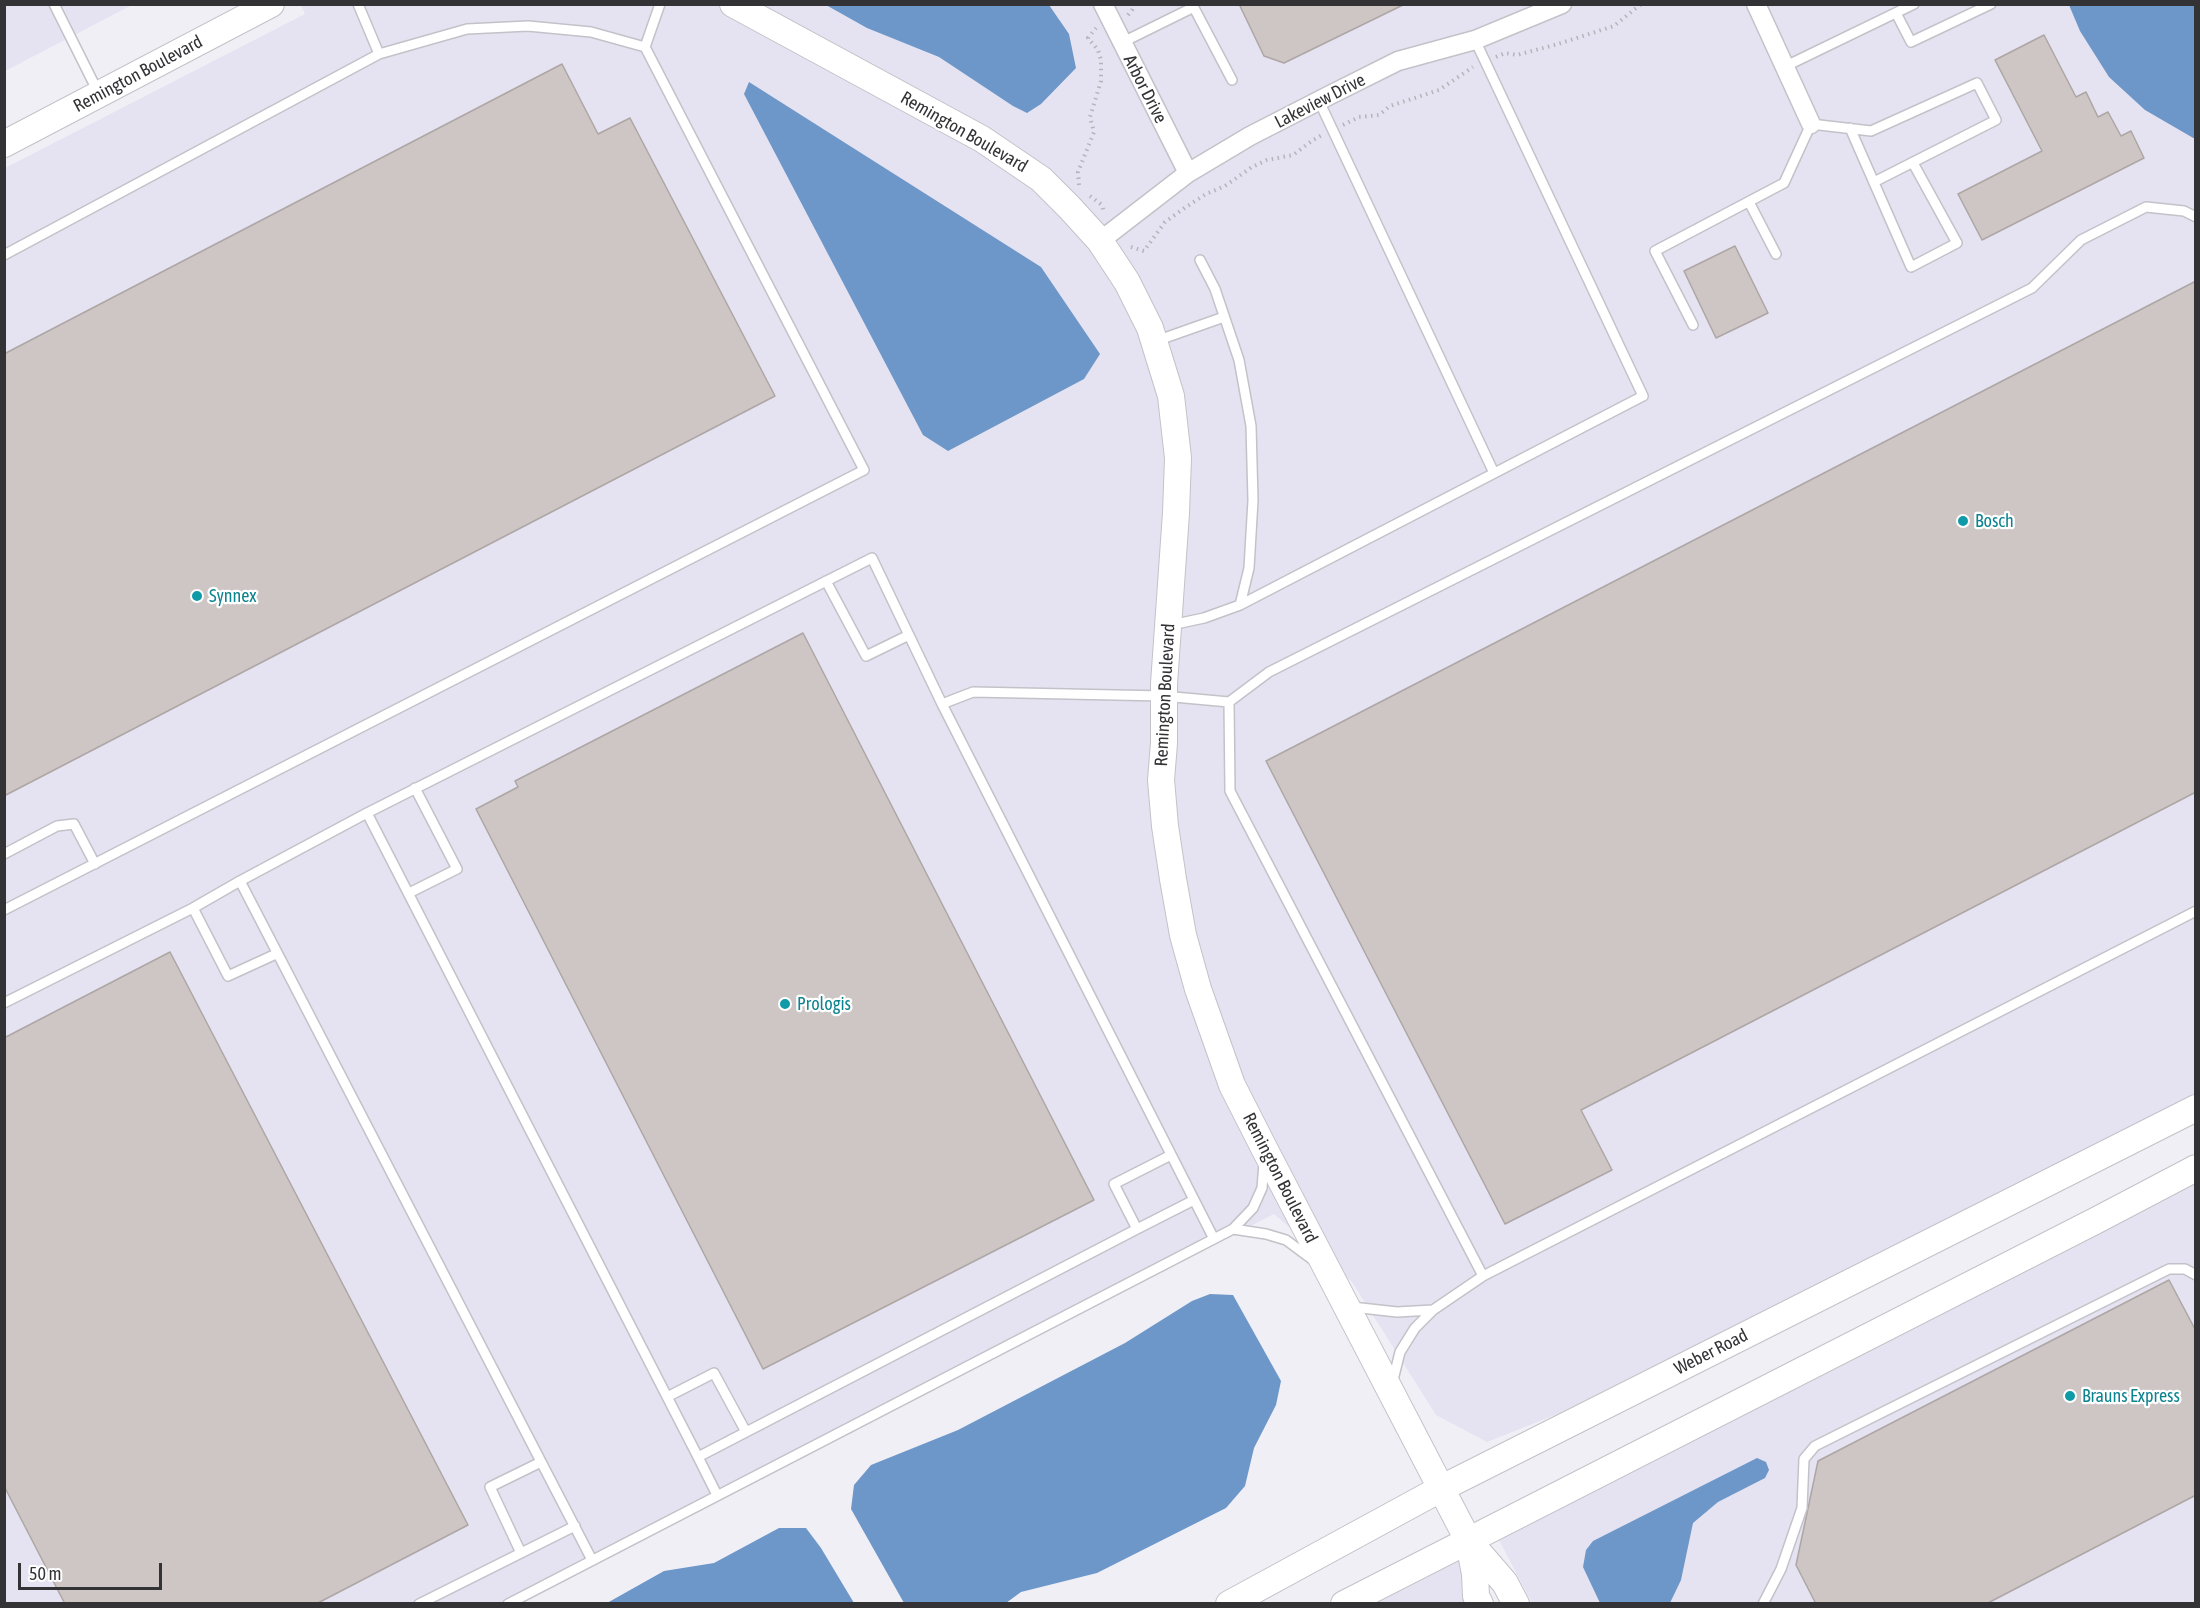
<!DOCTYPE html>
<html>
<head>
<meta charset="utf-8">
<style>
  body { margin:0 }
  #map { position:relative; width:2200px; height:1608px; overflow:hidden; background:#f0eff6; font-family:"Asap Condensed",sans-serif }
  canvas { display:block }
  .frame { position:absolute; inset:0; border:6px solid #333235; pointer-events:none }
  .scale { position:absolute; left:18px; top:1563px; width:144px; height:27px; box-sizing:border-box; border:3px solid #333235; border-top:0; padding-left:8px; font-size:18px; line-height:21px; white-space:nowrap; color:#333235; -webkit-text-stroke:4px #fff; paint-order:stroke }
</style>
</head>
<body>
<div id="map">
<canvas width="2200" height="1608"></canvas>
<div class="frame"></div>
<div class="scale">50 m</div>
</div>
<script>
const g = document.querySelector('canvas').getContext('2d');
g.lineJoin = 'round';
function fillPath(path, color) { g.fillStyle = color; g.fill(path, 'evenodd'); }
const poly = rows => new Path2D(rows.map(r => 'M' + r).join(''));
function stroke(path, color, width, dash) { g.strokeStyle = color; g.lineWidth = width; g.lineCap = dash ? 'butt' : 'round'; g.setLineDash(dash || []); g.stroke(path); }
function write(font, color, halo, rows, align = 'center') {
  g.font = font + ' "Asap Condensed",sans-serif'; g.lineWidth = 4.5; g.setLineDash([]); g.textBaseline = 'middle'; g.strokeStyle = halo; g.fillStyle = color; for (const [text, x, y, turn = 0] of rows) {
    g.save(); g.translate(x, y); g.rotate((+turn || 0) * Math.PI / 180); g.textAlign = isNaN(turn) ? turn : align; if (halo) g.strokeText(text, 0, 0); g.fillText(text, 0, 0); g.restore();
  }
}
const built = poly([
  [5,5,132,5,5,71],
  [301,5,2195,5,2195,1103,1580,1405,1487,1442,1436,1415,1352,1282,1274,1214,515,1603,5,1604,5,168,305,14],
  [2195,1182,2195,1603,1532,1603,1499,1540],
  [1458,1549,1474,1604,1355,1604]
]);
const water = poly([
  [826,5,1049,5,1069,34,1076,68,1041,104,1027,113,1013,106,939,57,867,28],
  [2069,5,2195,5,2195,139,2145,110,2109,77,2080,31],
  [749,82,1041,267,1100,354,1084,379,948,451,923,435,744,94],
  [1210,1294,1233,1295,1281,1381,1276,1405,1254,1448,1245,1486,1226,1508,1097,1573,1021,1592,1006,1603,904,1603,851,1509,854,1485,871,1465,958,1430,1125,1343,1192,1301],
  [1757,1458,1766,1462,1769,1470,1765,1478,1718,1502,1693,1523,1681,1580,1670,1603,1600,1603,1583,1567,1586,1550,1593,1541],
  [779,1528,806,1528,821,1548,854,1603,607,1603,664,1571,714,1563]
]);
const building = poly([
  [1239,4,1405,4,1284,63,1264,56,1239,4],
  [2044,35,2076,97,2086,92,2098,117,2108,112,2121,136,2131,131,2144,158,1982,240,1958,194,2042,151,1995,60,2044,35],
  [562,64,598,134,630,118,775,396,4,796,4,354,562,64],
  [1735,246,1768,313,1716,338,1684,271,1735,246],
  [2196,281,2196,792,1581,1110,1612,1170,1505,1224,1266,761,2196,281],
  [803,633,1094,1200,763,1369,476,809,518,787,515,781,803,633],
  [170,952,468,1525,316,1604,65,1604,4,1486,4,1038,170,952],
  [2169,1280,2196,1331,2196,1495,1986,1604,1816,1604,1796,1565,1818,1461,2169,1280]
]);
const path = poly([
  [1128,15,1132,10,1134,4],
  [1496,57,1505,53,1517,55,1558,44,1614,26,1641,4],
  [1343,125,1359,117,1379,115,1390,106,1439,90,1473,67],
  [1079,185,1078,172,1094,132,1090,117,1101,81,1101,60,1098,50,1088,38,1096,28],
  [1090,196,1102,205,1104,213],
  [1131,247,1144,251,1165,222,1186,207,1206,194,1225,186,1252,167,1267,160,1293,155,1313,140,1322,135]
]);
const lane = poly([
  [54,4,98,92],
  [1192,4,1232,80],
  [1896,13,1911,42,1991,4],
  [1121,43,1194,7],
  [645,47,660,4],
  [1784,67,1914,4],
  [1319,101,1494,473],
  [1850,128,1911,267,1957,243,1913,163],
  [1749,202,1776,254],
  [4,255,379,54],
  [1200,260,1215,289,1239,360,1251,426,1253,500,1249,568,1240,605],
  [1693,325,1655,251,1784,183,1811,124,1871,131,1977,83,1996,120,1874,182],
  [1156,341,1224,317],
  [826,581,866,656,909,635],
  [1171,625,1204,618,1240,605,1643,396,1475,40],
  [1229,702,1230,791,1483,1276,2196,911],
  [4,854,57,826,74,824,95,864],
  [240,881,367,813],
  [409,893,457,869,415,788],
  [193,908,228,976,276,954],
  [4,910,864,470,645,47,591,32,528,26,467,29,379,54,358,4],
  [4,1003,193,908,240,881,592,1560],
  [1171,1155,1114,1184,1137,1229,1194,1200],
  [1233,1229,1266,1234,1286,1240,1313,1260],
  [1214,1239,942,704,973,692,1163,696,1229,702,1269,672,2032,288,2081,240,2146,207,2184,211,2196,217],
  [1352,1307,1397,1312,1433,1310],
  [1392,1384,1400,1352,1415,1328,1433,1310,1483,1276],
  [667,1397,714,1373,746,1432],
  [698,1457,367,813,872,558,942,704],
  [717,1495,698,1457,1137,1229],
  [521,1553,490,1487,541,1462],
  [419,1604,575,1526],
  [508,1604,1233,1229,1253,1208,1262,1188,1264,1163],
  [1763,1604,1781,1569,1791,1540,1802,1508,1804,1459,1815,1446,2169,1269,2185,1269,2196,1275]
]);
const street = poly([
  [1103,4,1188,173],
  [1756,4,1811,124],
  [1100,241,1188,173,1250,136,1328,96,1398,61,1475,40,1562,4]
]);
const secondary = poly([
  [733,4,982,139,1041,179,1070,208,1100,241,1127,282,1150,328,1171,396,1178,458,1176,513,1164,684,1164,743,1161,780,1165,826,1173,879,1183,935,1198,989,1232,1085,1264,1148,1468,1540,1505,1583,1516,1604],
  [4,144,271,4],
  [1469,1543,1475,1574,1476,1596,1480,1604],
  [1229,1604,1442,1488,2196,1108],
  [1344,1604,2097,1220,2196,1168]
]);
const markers = [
  [1963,521,6,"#0f9aa8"],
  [197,596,6,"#0f9aa8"],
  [785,1004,6,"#0f9aa8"],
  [2070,1396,6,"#0f9aa8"]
];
const streetNames = [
  ["Remington Boulevard",138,74,-28],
  ["Arbor Drive",1145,89,63],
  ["Lakeview Drive",1320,101,-27],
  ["Remington Boulevard",964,132,30],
  ["Remington Boulevard",1165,695,-87],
  ["Remington Boulevard",1280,1178,63],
  ["Weber Road",1711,1352,-27]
];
const cultureNames = [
  ["Bosch",1975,521],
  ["Synnex",209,596],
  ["Prologis",797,1004],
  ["Brauns Express",2082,1396]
];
fillPath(built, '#e5e3f1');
fillPath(water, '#6d97c8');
fillPath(building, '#cec6c5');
stroke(building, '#ada6a5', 1.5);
stroke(lane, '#c3c2c8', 12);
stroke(street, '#c3c2c8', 21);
stroke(secondary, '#c3c2c8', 28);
stroke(path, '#b5b4ba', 4, [1.5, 4.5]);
stroke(lane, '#fff', 9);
stroke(street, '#fff', 18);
stroke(secondary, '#fff', 26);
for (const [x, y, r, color] of markers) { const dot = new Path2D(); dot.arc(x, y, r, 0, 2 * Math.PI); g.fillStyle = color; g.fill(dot); stroke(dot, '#fff', 2); }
write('18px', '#333235', '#fff', streetNames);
write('18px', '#0d838f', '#fff', cultureNames, 'left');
</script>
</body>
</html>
